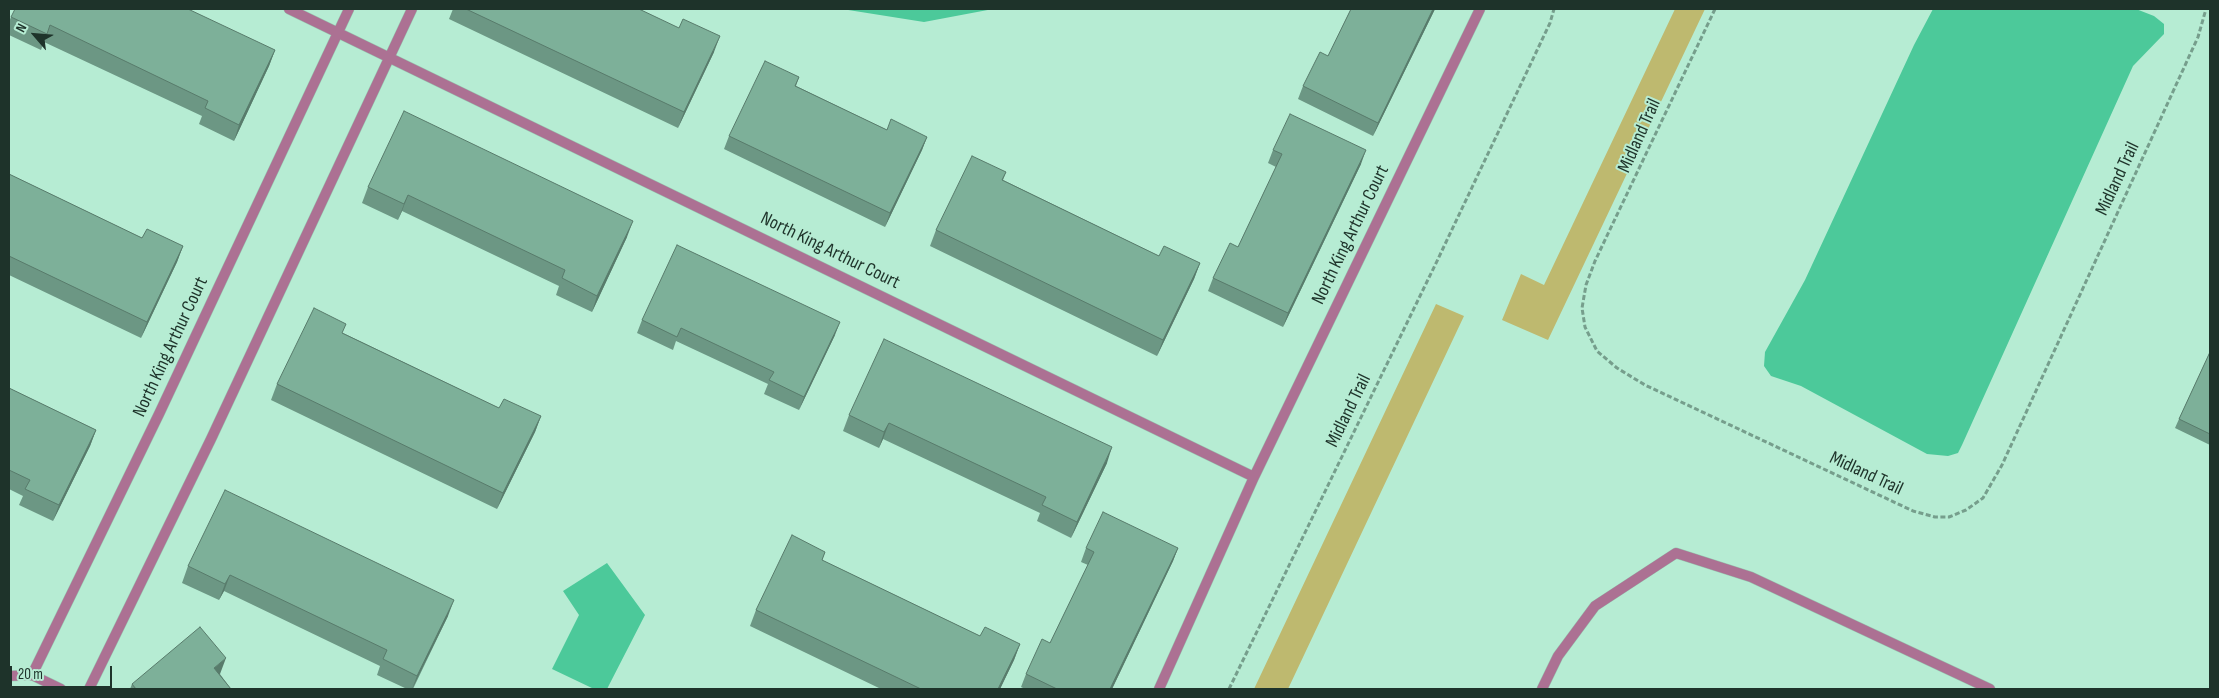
<!DOCTYPE html>
<html>
<head>
<meta charset="utf-8">
<style>
  body { margin:0 }
  #map { position:relative; width:2219px; height:698px; overflow:hidden; background:#b6ecd3; font-family:"Sofia Sans Condensed",sans-serif }
  canvas { display:block }
  .frame { position:absolute; inset:0; border:10px solid #1e332a; pointer-events:none }
  .north { position:absolute; left:10px; top:10px; width:50px; height:50px; -webkit-text-stroke:4px #b6ecd3; paint-order:stroke; rotate:297deg; font-size:14px; font-weight:700; line-height:20px; text-align:center; color:#1e332a }
  .north::after { content:''; display:block; margin:auto; width:18px; height:22px; background:#1e332a; clip-path:polygon(50% 0,100% 100%,50% 72%,0 100%) }
  .scale { position:absolute; left:10px; top:666px; width:102px; height:22px; box-sizing:border-box; border:2px solid #1e332a; border-top:0; padding-left:6px; font-size:15px; line-height:18px; white-space:nowrap; color:#1e332a; -webkit-text-stroke:4px #b6ecd3; paint-order:stroke }
</style>
</head>
<body>
<div id="map">
<canvas width="2219" height="698"></canvas>
<div class="frame"></div>
<div class="north">N</div>
<div class="scale">20 m</div>
</div>
<script>
const g = document.querySelector('canvas').getContext('2d');
g.lineJoin = 'round';
function fillPath(path, color) { g.fillStyle = color; g.fill(path, 'evenodd'); }
const poly = rows => new Path2D(rows.map(r => 'M' + r).join(''));
function stroke(path, color, width, dash) { g.strokeStyle = color; g.lineWidth = width; g.lineCap = dash ? 'butt' : 'round'; g.setLineDash(dash || []); g.stroke(path); }
function write(font, color, halo, rows, align = 'center') {
  g.font = font + ' "Sofia Sans Condensed",sans-serif'; g.lineWidth = 4; g.setLineDash([]); g.textBaseline = 'middle'; g.strokeStyle = halo; g.fillStyle = color; for (const [text, x, y, turn = 0] of rows) {
    g.save(); g.translate(x, y); g.rotate((+turn || 0) * Math.PI / 180); g.textAlign = isNaN(turn) ? turn : align; if (halo) g.strokeText(text, 0, 0); g.fillText(text, 0, 0); g.restore();
  }
}
const green = poly([
  [1675,9,1705,9,1548,340,1502,320,1521,274,1544,285],
  [1436,304,1464,316,1288,689,1254,689]
]);
const water = poly([
  [842,9,993,9,924,22],
  [1933,9,2136,9,2154,16,2164,24,2164,34,2133,66,1962,445,1958,453,1948,456,1927,454,1801,386,1771,376,1764,366,1765,352,1805,280,1914,45],
  [607,563,645,615,607,689,594,689,552,669,579,615,563,591]
]);
const path = poly([
  [1715,9,1595,261,1586,285,1582,308,1585,327,1597,351,1617,368,1645,385,1913,511,1935,517,1949,517,1966,510,1983,498,2002,465,2198,37,2206,9],
  [1229,689,1438,259,1550,23,1554,9]
]);
const service = poly([
  [1542,689,1558,656,1595,606,1676,553,1751,577,1990,689]
]);
const minor = poly([
  [289,9,1254,477],
  [32,675,159,414,349,9],
  [9,676,32,675,61,689],
  [89,689,211,439,412,9],
  [1159,689,1254,477,1480,9]
]);
const wall = poly([
  [453,9,639,9,714,52,678,128,449,19],
  [1351,9,1435,9,1373,136,1298,99,1303,86,1328,56],
  [11,17,275,50,269,66,234,141,199,124,202,116,44,42,41,50,9,35,9,22],
  [799,77,796,86,887,130,927,137,922,150,885,227,724,149,729,136],
  [1273,150,1361,164,1283,327,1208,291,1213,278,1238,247,1276,167,1268,163],
  [1006,172,1003,180,1159,256,1200,263,1194,279,1157,356,930,246,936,230],
  [9,174,142,238,183,246,177,262,141,338,9,275],
  [368,187,627,237,592,312,556,295,559,286,402,211,398,220,362,203],
  [642,320,835,335,799,410,764,394,768,384,676,341,673,350,637,333],
  [343,333,499,408,541,416,535,432,497,509,271,400,277,384],
  [2210,352,2210,445,2175,428,2179,419],
  [9,388,96,430,90,446,53,521,19,505,23,496,9,489],
  [849,415,1107,463,1071,538,1037,521,1040,513,883,439,879,448,843,431],
  [1086,548,1178,548,1173,561,1112,689,1025,689,1021,687,1026,674,1050,643,1088,565,1081,562],
  [825,552,822,560,980,636,1020,644,1014,660,1000,689,881,689,750,626,756,610],
  [188,566,448,616,413,689,407,689,377,675,380,666,224,591,219,600,182,583],
  [220,674,231,689,130,689,132,684]
]);
const shadedWall = poly([
  [1433,9,1435,9,1373,136,1378,123],
  [720,36,714,52,678,128,684,112],
  [275,50,269,66,234,141,239,125],
  [927,137,922,150,885,227,890,213],
  [1366,150,1361,164,1283,327,1288,313],
  [408,195,402,211,398,220,404,204],
  [633,221,627,237,592,312,597,296],
  [183,246,177,262,141,338,147,322],
  [1200,263,1194,279,1157,356,1163,340],
  [840,322,835,335,799,410,804,397],
  [541,416,535,432,497,509,503,493],
  [889,423,883,439,879,448,884,432],
  [96,430,90,446,53,521,59,505],
  [1112,447,1107,463,1071,538,1077,522],
  [1178,548,1173,561,1112,689,1110,689],
  [230,575,224,591,219,600,225,584],
  [454,600,448,616,412,689,417,676],
  [1020,644,1014,660,1000,689,998,689],
  [226,658,220,674,208,684,214,668]
]);
const building = poly([
  [15,9,188,9,275,50,239,125,205,108,208,101,50,25,47,34,11,17,15,9],
  [466,9,639,9,679,28,683,19,720,36,684,112,466,9],
  [1351,9,1433,9,1378,123,1303,86,1320,52,1328,56,1351,9],
  [765,61,799,77,795,86,887,130,891,119,927,137,890,213,729,136,765,61],
  [404,111,633,221,597,296,562,278,565,270,408,195,404,204,368,187,404,111],
  [1290,114,1366,150,1288,313,1213,278,1230,243,1238,247,1282,154,1273,150,1290,114],
  [972,156,1006,172,1002,180,1159,256,1164,246,1200,263,1163,340,936,230,972,156],
  [9,174,142,238,147,229,183,246,147,322,9,256,9,174],
  [677,245,840,322,804,397,769,380,774,372,681,328,677,337,642,320,677,245],
  [314,308,346,324,342,333,499,408,504,399,541,416,503,493,277,384,314,308],
  [884,339,1112,447,1077,522,1042,505,1046,497,889,423,884,432,849,415,884,339],
  [2210,352,2210,434,2179,419,2210,352],
  [9,388,96,430,59,505,25,489,30,480,9,470,9,388],
  [225,490,454,600,417,676,383,659,387,650,230,575,225,584,188,566,225,490],
  [1103,512,1178,548,1110,689,1057,689,1026,674,1042,639,1050,643,1094,552,1086,548,1103,512],
  [792,535,825,552,822,560,980,636,985,627,1020,644,998,689,921,689,756,610,792,535],
  [200,627,226,658,214,668,231,689,136,689,132,684,200,627]
]);
const streetNames = [
  ["Midland Trail",1640,136,-66],
  ["Midland Trail",2118,179,-65],
  ["North King Arthur Court",1351,235,-64],
  ["North King Arthur Court",830,251,26],
  ["North King Arthur Court",171,347,-65],
  ["Midland Trail",1349,411,-64],
  ["Midland Trail",1866,474,25]
];
fillPath(green, '#beb96f');
fillPath(water, '#4cc99a');
stroke(service, '#98c7b1', 11);
stroke(minor, '#98c7b1', 11);
stroke(path, '#769e8c', 3, [5, 2.5]);
stroke(service, '#ac7193', 10);
stroke(minor, '#ac7193', 10);
fillPath(wall, '#6c9784');
fillPath(shadedWall, '#587b6b');
fillPath(building, '#7db099');
stroke(building, '#587b6b', 1);
write('19px', '#1e332a', '#b6ecd3', streetNames);
</script>
</body>
</html>
